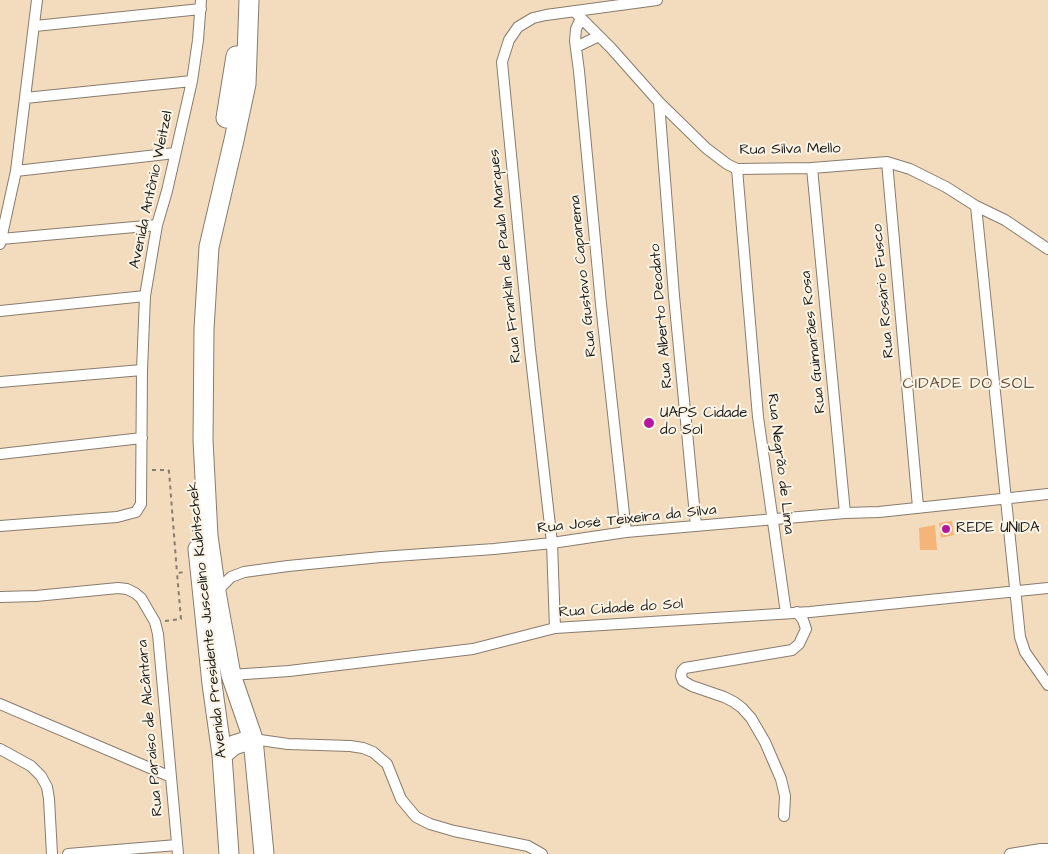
<!DOCTYPE html>
<html>
<head>
<meta charset="utf-8">
<style>
  body { margin:0 }
  canvas { display:block; background:#f3dcbe }
</style>
</head>
<body>
<canvas width="1048" height="854"></canvas>
<script>
const g = document.querySelector('canvas').getContext('2d');
g.lineJoin = 'round';
function fillPath(path, color) { g.fillStyle = color; g.fill(path, 'evenodd'); }
const poly = rows => new Path2D(rows.map(r => 'M' + r).join(''));
function stroke(path, color, width, dash) { g.strokeStyle = color; g.lineWidth = width; g.lineCap = dash ? 'butt' : 'round'; g.setLineDash(dash || []); g.stroke(path); }
function write(font, color, halo, rows, align = 'center') {
  g.font = font + ' "Architects Daughter",sans-serif'; g.lineWidth = 4; g.setLineDash([]); g.textBaseline = 'middle'; g.strokeStyle = halo; g.fillStyle = color; for (const [text, x, y, turn = 0] of rows) {
    g.save(); g.translate(x, y); g.rotate((+turn || 0) * Math.PI / 180); g.textAlign = isNaN(turn) ? turn : align; if (halo) g.strokeText(text, 0, 0); g.fillText(text, 0, 0); g.restore();
  }
}
const building = poly([
  [952,521,954,535,941,538,939,523],
  [935,525,937,550,920,550,919,528]
]);
const path = poly([
  [152,470,168,470,169,471,177,573],
  [165,621,181,619,177,573,186,572]
]);
const street = poly([
  [574,11,611,48,659,102,706,148,727,164,737,169,812,168,887,162,910,169,946,187,976,206,1005,220,1048,249],
  [581,18,576,29,575,41,579,71,601,304,626,532],
  [35,26,201,9],
  [576,47,599,36],
  [25,98,192,81],
  [659,102,674,296,696,526],
  [887,162,918,507],
  [812,168,845,513],
  [737,169,758,417,786,613],
  [16,171,175,153],
  [976,206,1020,637,1025,652,1048,685],
  [1,239,157,225],
  [0,244,16,171,37,0],
  [0,311,145,296],
  [0,382,142,370],
  [0,454,142,438],
  [0,526,117,517,136,512,141,504,142,370,145,296,157,225,167,191,192,81,198,40,201,0],
  [216,592,231,577,244,572,288,566,381,557,494,549,552,543,626,532,845,513,879,512,1048,494],
  [0,597,36,596,118,588,127,589,135,593,141,598,155,622,158,634,178,854],
  [555,628,552,543,530,350,502,62,509,40,518,27,533,18,546,15,657,0],
  [231,675,289,671,473,649,555,628,810,612,1048,588],
  [0,704,171,777],
  [253,739,288,744,350,746,363,748,373,752,387,764,401,799,416,817,430,824,454,831,528,846,542,854],
  [0,749,31,766,41,776,47,787,49,799,52,854],
  [784,816,785,796,781,779,765,742,751,718,742,708,734,702,724,697,692,686,683,681,681,676,682,671,685,668,792,650,799,644,806,629,803,620,797,612],
  [68,854,177,845],
  [1010,854,1041,849,1048,849]
]);
const highway = poly([
  [249,0,246,84,234,140,209,247,204,329,203,440,208,536,216,592,231,675,253,739,264,854],
  [226,118,236,56],
  [198,549,212,684,222,755,229,854],
  [222,755,234,745,253,739]
]);
const markers = [
  [649,423,6,"#b5179e"],
  [946,529,5,"#b5179e"]
];
const streetNames = [
  ["Rua Silva Mello",790,150,-1],
  ["Avenida Antônio Weitzel",152,190,-78],
  ["Rua Franklin de Paula Marques",506,256,-96],
  ["Rua Gustavo Capanema",584,276,-96],
  ["Rua Rosário Fusco",884,291,-95],
  ["Rua Alberto Deodato",662,316,-95],
  ["Rua Guimarães Rosa",814,342,-96],
  ["Rua Negrão de Lima",780,464,83],
  ["Rua José Teixeira da Silva",627,520,-6],
  ["Rua Cidade do Sol",621,609,-4],
  ["Avenida Presidente Juscelino Kubitschek",208,620,-96],
  ["Rua Paraíso de Alcântara",151,728,-95]
];
const poiNames = [
  ["UAPS Cidade",660,414],
  ["do Sol",660,431],
  ["REDE UNIDA",956,529]
];
const neighbourhoodNames = [
  ["CIDADE DO SOL",969,385]
];
fillPath(building, '#f5b478');
stroke(street, '#887c6d', 12);
stroke(highway, '#887c6d', 21);
stroke(path, '#887c6d', 2, [4, 4]);
stroke(street, '#fff', 10);
stroke(highway, '#fff', 19);
for (const [x, y, r, color] of markers) { const dot = new Path2D(); dot.arc(x, y, r, 0, 2 * Math.PI); g.fillStyle = color; g.fill(dot); stroke(dot, '#fcf5e5', 2); }
write('15px', '#1c1c1c', '#fcf5e5', streetNames);
write('15px', '#1c1c1c', '#fcf5e5', poiNames, 'left');
g.letterSpacing = '1px';
write('16px', '#68513c', '#fcf5e5', neighbourhoodNames);
g.letterSpacing = '0px';
</script>
</body>
</html>
